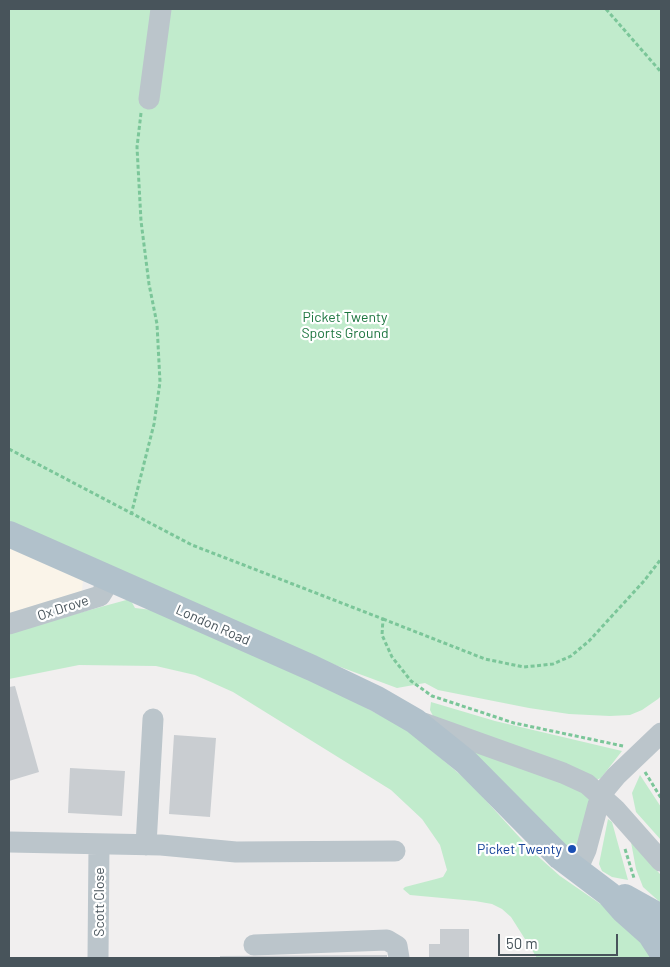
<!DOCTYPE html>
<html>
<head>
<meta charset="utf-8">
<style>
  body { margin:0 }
  #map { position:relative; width:670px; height:967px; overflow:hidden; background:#f1efef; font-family:Barlow,sans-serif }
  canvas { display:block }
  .frame { position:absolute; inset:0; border:10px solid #48545b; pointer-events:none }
  .scale { position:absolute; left:498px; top:934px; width:120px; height:22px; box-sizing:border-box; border:2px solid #48545b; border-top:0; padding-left:6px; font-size:15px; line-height:18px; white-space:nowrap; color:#48545b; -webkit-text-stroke:4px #fff; paint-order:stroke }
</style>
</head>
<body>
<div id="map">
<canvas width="670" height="967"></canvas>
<div class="frame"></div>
<div class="scale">50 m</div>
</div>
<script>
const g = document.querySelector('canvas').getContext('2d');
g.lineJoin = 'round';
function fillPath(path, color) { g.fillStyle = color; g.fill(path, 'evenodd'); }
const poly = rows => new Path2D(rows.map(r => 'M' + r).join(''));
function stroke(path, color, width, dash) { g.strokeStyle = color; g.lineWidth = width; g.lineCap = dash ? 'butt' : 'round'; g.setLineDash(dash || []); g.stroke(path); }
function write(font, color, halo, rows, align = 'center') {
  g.font = font + ' Barlow,sans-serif'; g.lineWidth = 4.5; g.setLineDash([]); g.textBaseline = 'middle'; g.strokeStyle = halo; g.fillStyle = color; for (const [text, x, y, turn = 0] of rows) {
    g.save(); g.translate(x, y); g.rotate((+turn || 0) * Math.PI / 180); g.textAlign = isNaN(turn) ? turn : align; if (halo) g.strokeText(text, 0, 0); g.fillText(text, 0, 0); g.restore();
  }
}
const commercial = poly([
  [9,547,83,580,82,591,9,615]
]);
const green = poly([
  [9,9,661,9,661,696,658,699,642,710,630,715,610,716,569,714,529,708,438,690,425,683,397,688,300,652,9,522],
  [130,599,135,608,152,610,302,674,408,730,470,783,532,851,560,876,615,914,634,932,651,958,537,958,511,917,502,909,492,904,475,901,410,895,403,889,405,887,436,879,443,877,447,870,440,845,422,819,391,790,362,772,233,692,195,675,156,666,79,665,9,679,9,632],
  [431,702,495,721,622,751,601,778,594,781,433,716,430,710],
  [459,741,591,793,578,845,567,848],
  [640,775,661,807,661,840,636,812,632,793],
  [608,819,612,822,628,880,612,877,602,871,599,864],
  [631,842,660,874,661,903,643,887,636,869]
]);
const building = poly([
  [15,686,39,772,9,781,9,687],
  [174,735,216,738,210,817,169,814],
  [70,768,125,771,122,816,68,813],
  [440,929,469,929,469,958,429,958,429,944,440,944],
  [387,955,387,958,220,958,220,956]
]);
const path = poly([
  [606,9,661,72],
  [9,449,192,545,383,619,382,635,392,657,411,681,432,696,514,723,623,746],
  [131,515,154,424,160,382,157,324,149,284,141,221,137,147,141,113],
  [383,619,485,659,524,667,553,664,571,656,589,641,644,581,661,559],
  [645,772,661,798],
  [625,849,634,878]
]);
const minor = poly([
  [149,99,161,9],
  [9,624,100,596,110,580],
  [423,723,563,773,587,784,615,809,661,861],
  [9,842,161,845,236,852,395,851],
  [146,845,153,719],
  [577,870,586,850,598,805,606,788,616,776,661,733],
  [254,945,387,940,397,946,399,958],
  [98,958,99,845]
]);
const major = poly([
  [9,534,312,668,377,699,415,721,466,762,560,857,609,894,623,910,650,934,661,951],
  [625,897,661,917]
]);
const markers = [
  [572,849,5,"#1a4fb4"]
];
const parkNames = [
  ["Picket Twenty",345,317],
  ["Sports Ground",345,333]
];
const streetNames = [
  ["Ox Drove",63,608,-18],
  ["London Road",213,625,24],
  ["Scott Close",99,902,-90]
];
const transitNames = [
  ["Picket Twenty",562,849]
];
fillPath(commercial, '#faf4e9');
fillPath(green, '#c1ebcc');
fillPath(building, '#c9cdd1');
stroke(path, '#7bc699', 3, [4, 2.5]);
stroke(minor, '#bbc5cb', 21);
stroke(major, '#b1c1cb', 26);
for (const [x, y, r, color] of markers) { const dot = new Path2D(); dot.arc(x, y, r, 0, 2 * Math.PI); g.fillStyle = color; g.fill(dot); stroke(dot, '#fff', 2); }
write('14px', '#1e7640', '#fff', parkNames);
write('14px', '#48545b', '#fff', streetNames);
write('14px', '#164399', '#fff', transitNames, 'right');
</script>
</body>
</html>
